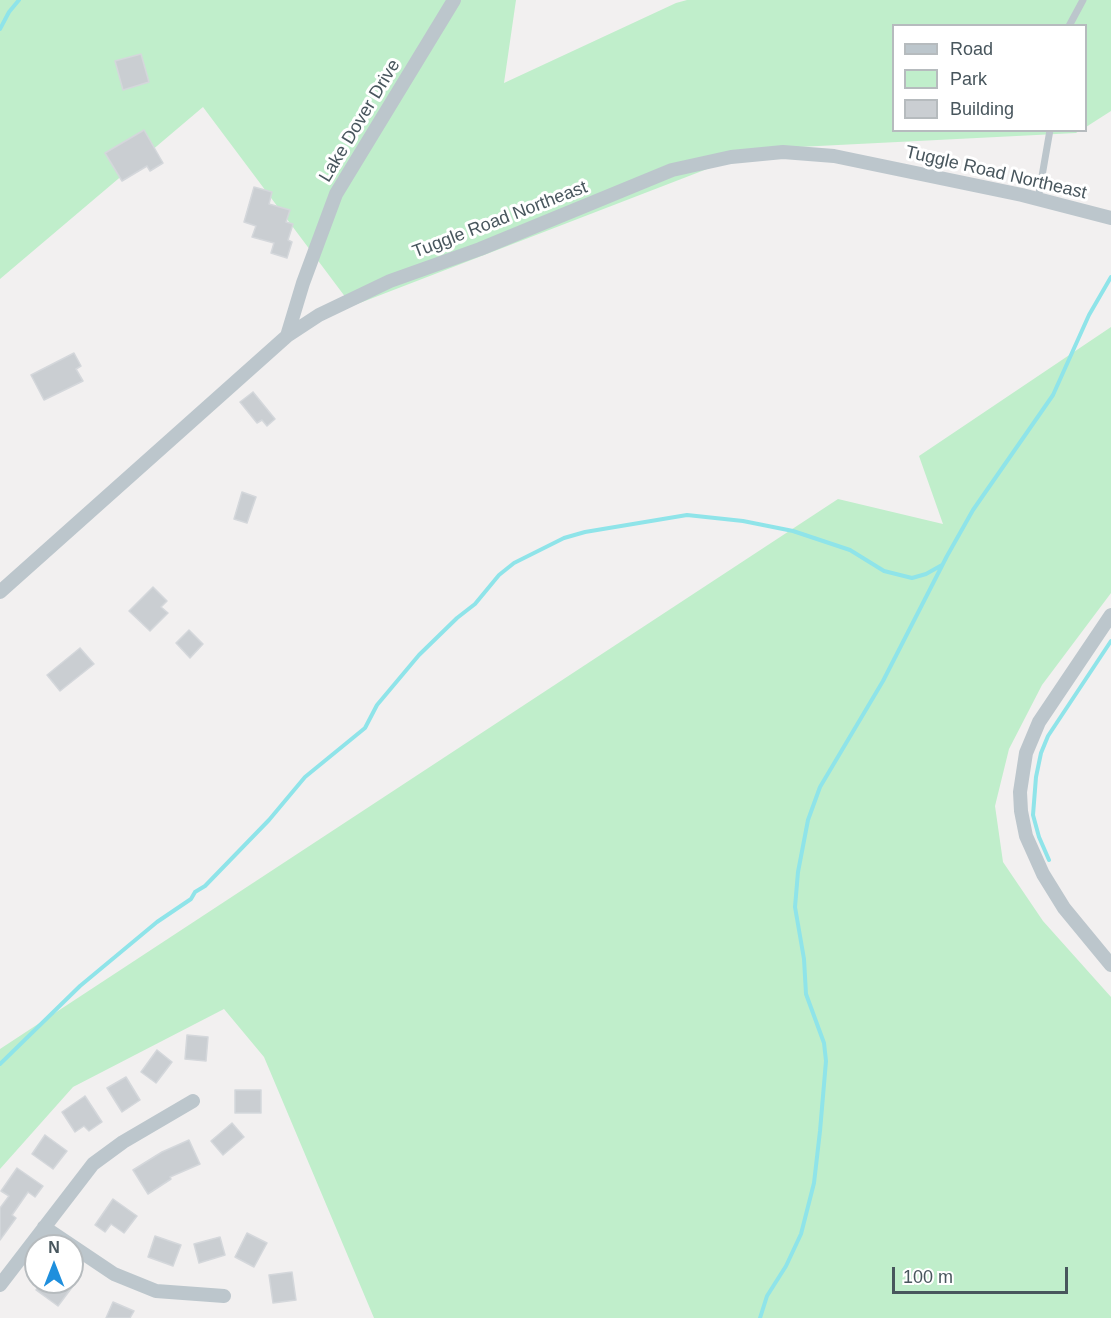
<!DOCTYPE html>
<html>
<head>
<meta charset="utf-8">
<style>
  body { margin:0 }
  #map { position:relative; width:1111px; height:1318px; overflow:hidden; background:#f2f0f0; font-family:Helvetica,sans-serif }
  canvas { display:block }
  .legend { position:absolute; left:892px; top:24px; width:195px; height:108px; box-sizing:border-box; background:#fff; border:2px solid #b6bbbe; margin:0; padding:8px 10px; list-style:none; font-size:18px; color:#48565d }
  .legend li { display:flex; align-items:center; gap:12px; height:30px }
  .legend b { width:30px; border:2px solid #b6bbbe }
  .north { position:absolute; left:24px; top:1234px; width:60px; height:60px; box-sizing:border-box; background:#fff; border:2px solid #b6bbbe; border-radius:50%; rotate:0deg; font-size:16px; font-weight:700; line-height:24px; text-align:center; color:#48565d }
  .north::after { content:''; display:block; margin:auto; width:21px; height:27px; background:#1f8fdd; clip-path:polygon(50% 0,100% 100%,50% 72%,0 100%) }
  .scale { position:absolute; left:892px; top:1267px; width:176px; height:27px; box-sizing:border-box; border:3px solid #48565d; border-top:0; padding-left:8px; font-size:18px; line-height:21px; white-space:nowrap; color:#48565d; -webkit-text-stroke:4px #fff; paint-order:stroke }
</style>
</head>
<body>
<div id="map">
<canvas width="1111" height="1318"></canvas>
<ul class="legend">
<li><b style="height:8px;background:#bcc6cc"></b>Road</li>
<li><b style="height:16px;background:#c0eecb"></b>Park</li>
<li><b style="height:16px;background:#caced2"></b>Building</li>
</ul>
<div class="north">N</div>
<div class="scale">100 m</div>
</div>
<script>
const g = document.querySelector('canvas').getContext('2d');
g.lineJoin = 'round';
function fillPath(path, color) { g.fillStyle = color; g.fill(path, 'evenodd'); }
const poly = rows => new Path2D(rows.map(r => 'M' + r).join(''));
function stroke(path, color, width, dash) { g.strokeStyle = color; g.lineWidth = width; g.lineCap = dash ? 'butt' : 'round'; g.setLineDash(dash || []); g.stroke(path); }
function write(font, color, halo, rows, align = 'center') {
  g.font = font + ' Helvetica,sans-serif'; g.lineWidth = 6; g.setLineDash([]); g.textBaseline = 'middle'; g.strokeStyle = halo; g.fillStyle = color; for (const [text, x, y, turn = 0] of rows) {
    g.save(); g.translate(x, y); g.rotate((+turn || 0) * Math.PI / 180); g.textAlign = isNaN(turn) ? turn : align; if (halo) g.strokeText(text, 0, 0); g.fillText(text, 0, 0); g.restore();
  }
}
const green = poly([
  [0,0,516,0,504,83,676,3,687,0,1111,0,1111,111,1086,127,1086,26,894,26,894,130,1079,131,1076,133,759,149,352,306,203,107,0,279],
  [1111,327,1111,593,1042,685,1009,749,995,806,1003,862,1043,921,1111,997,1111,1318,374,1318,264,1057,224,1009,73,1087,0,1169,0,1049,838,499,943,524,919,456]
]);
const stream = poly([
  [0,29,9,12,19,0],
  [1049,860,1039,837,1033,815,1036,777,1041,753,1048,736,1111,641],
  [0,1064,80,986,157,922,191,899,195,892,205,886,269,820,305,777,365,728,377,705,419,655,457,618,475,604,499,575,514,563,564,538,585,532,687,515,743,521,793,531,850,550,884,571,912,578,926,574,942,565],
  [760,1318,767,1296,786,1266,801,1234,814,1183,820,1131,826,1061,824,1043,806,994,804,959,795,907,798,872,808,820,820,787,883,681,947,556,973,510,1053,395,1089,315,1111,277]
]);
const building = poly([
  [141,54,149,82,123,90,115,61,141,54],
  [144,130,163,163,150,171,147,166,122,181,105,153,144,130],
  [254,187,272,192,269,204,290,210,286,222,293,224,288,240,292,242,287,258,271,253,274,243,252,237,256,226,244,222,254,187],
  [74,353,81,366,76,369,83,381,44,400,31,375,74,353],
  [253,392,275,419,267,426,262,420,257,423,240,402,253,392],
  [242,492,256,497,247,523,234,519,242,492],
  [153,587,167,601,161,607,168,613,150,631,129,611,153,587],
  [189,630,203,644,190,658,176,643,189,630],
  [80,648,94,664,60,691,47,675,80,648],
  [187,1035,208,1037,206,1061,185,1059,187,1035],
  [157,1050,172,1062,156,1083,141,1072,157,1050],
  [126,1077,140,1100,122,1112,107,1088,126,1077],
  [235,1090,261,1090,261,1113,235,1113,235,1090],
  [85,1096,102,1122,89,1131,84,1126,75,1132,62,1112,85,1096],
  [232,1123,244,1137,223,1155,211,1141,232,1123],
  [45,1135,67,1151,53,1169,32,1154,45,1135],
  [189,1140,200,1164,170,1177,171,1179,148,1194,133,1170,162,1152,189,1140],
  [17,1168,43,1186,35,1197,28,1192,12,1215,16,1218,0,1240,0,1208,9,1196,1,1191,17,1168],
  [113,1199,137,1216,124,1233,111,1224,105,1232,95,1225,113,1199],
  [247,1233,267,1243,254,1267,235,1257,247,1233],
  [155,1236,181,1245,173,1266,148,1257,155,1236],
  [220,1237,225,1255,199,1263,194,1244,220,1237],
  [292,1272,296,1300,273,1303,269,1275,292,1272],
  [42,1282,76,1282,58,1306,36,1290,42,1282],
  [113,1302,134,1311,130,1318,106,1318,113,1302]
]);
const service = poly([
  [1069,26,1083,0],
  [1038,199,1050,130]
]);
const minor = poly([
  [287,336,303,283,336,194,454,0],
  [0,592,287,336,319,315,390,281,480,249,672,170,731,157,783,152,834,156,1022,195,1111,218],
  [1111,615,1039,722,1026,753,1020,792,1021,811,1026,836,1043,874,1064,908,1111,965],
  [44,1227,114,1274,156,1291,224,1296],
  [0,1285,93,1164,123,1142,193,1101]
]);
const streetNames = [
  ["Lake Dover Drive",360,121,-59],
  ["Tuggle Road Northeast",996,173,13],
  ["Tuggle Road Northeast",500,220,-21]
];
fillPath(green, '#c0eecb');
stroke(stream, '#8fe4e9', 4);
fillPath(building, '#caced2');
stroke(building, '#d4d7db', 1.5);
stroke(service, '#bcc6cc', 7);
stroke(minor, '#bcc6cc', 14);
write('18px', '#48565d', '#fff', streetNames);
</script>
</body>
</html>
